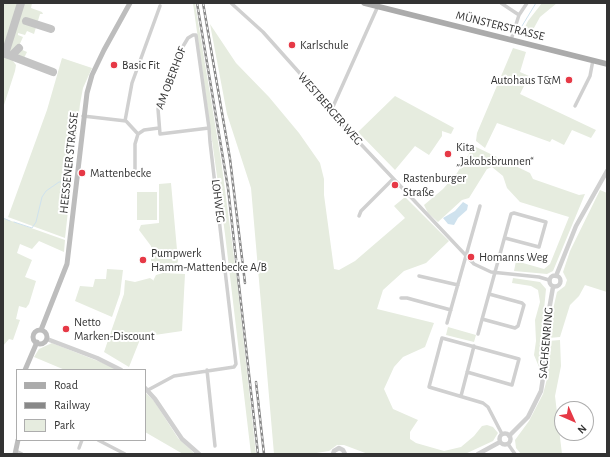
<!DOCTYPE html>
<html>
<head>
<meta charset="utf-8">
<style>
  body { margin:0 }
  #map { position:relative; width:610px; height:457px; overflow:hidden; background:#fff; font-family:"Alegreya Sans",sans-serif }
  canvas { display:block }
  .frame { position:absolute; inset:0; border:4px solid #333; pointer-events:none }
  .legend { position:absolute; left:16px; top:369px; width:130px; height:72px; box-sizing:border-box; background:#fff; border:1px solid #adadad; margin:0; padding:5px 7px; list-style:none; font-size:12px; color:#333 }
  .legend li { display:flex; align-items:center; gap:8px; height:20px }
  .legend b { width:20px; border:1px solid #adadad }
  .north { position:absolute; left:554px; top:401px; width:40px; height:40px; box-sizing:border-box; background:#fff; border:1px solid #adadad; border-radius:50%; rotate:135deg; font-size:11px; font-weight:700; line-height:16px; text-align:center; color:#333 }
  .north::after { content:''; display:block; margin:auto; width:14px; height:18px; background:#e63946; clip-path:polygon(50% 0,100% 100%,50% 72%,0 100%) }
</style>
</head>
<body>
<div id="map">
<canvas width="610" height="457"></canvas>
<div class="frame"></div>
<ul class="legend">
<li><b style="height:5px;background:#ababab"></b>Road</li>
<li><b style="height:5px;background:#888"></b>Railway</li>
<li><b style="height:11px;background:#e6ecdf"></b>Park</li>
</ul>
<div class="north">N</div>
</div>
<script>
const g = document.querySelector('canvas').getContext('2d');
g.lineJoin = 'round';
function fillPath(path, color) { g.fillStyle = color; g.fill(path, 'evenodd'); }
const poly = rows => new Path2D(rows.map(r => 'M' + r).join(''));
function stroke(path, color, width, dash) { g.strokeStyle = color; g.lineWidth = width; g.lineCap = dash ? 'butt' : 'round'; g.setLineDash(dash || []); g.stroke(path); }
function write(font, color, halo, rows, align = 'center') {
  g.font = font + ' "Alegreya Sans",sans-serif'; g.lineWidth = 4; g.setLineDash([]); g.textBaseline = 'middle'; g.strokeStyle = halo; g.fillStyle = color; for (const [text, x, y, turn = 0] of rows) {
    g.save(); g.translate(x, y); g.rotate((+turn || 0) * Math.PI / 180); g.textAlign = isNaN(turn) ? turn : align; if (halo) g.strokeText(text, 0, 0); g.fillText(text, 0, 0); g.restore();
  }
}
const green = poly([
  [3,3,32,3,31,8,42,12,43,14,40,14,34,34,27,31,25,35,18,33,18,35,23,37,18,48,27,52,23,60,14,57,13,61,16,65,15,71,3,108],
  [193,3,195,3,221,160,237,280,256,454,251,454,225,234],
  [542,3,557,3,540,17,529,37,523,36,522,33,528,21],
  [210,24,236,63,269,97,299,133,320,163,324,179,324,195,334,269,339,270,355,261,405,218,394,206,405,197,449,241,426,263,404,271,383,290,377,309,434,323,425,347,403,357,394,367,384,389,393,409,418,420,410,432,410,439,416,443,444,451,461,447,474,436,482,426,487,425,493,427,498,433,493,441,465,454,368,454,344,445,337,445,329,451,310,454,274,454,251,188,227,114],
  [513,48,526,52,520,72,529,76,520,94,596,130,591,138,572,130,564,145,552,139,550,142,497,123,485,148,476,141,477,133],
  [62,58,92,68,83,88,80,104,65,238,8,217,47,110],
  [395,96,454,128,451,134,442,131,442,136,429,155,415,146,395,170,358,132],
  [474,146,530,173,533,179,579,195,585,194,553,271,547,274,514,271,516,261,544,269,550,264,569,217,520,202,507,188,503,176,492,167,487,169,469,198,462,200,438,222,428,213,424,205,443,189,457,173],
  [171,183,178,261,176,266,167,269,157,269,151,266,151,246,139,230,141,225,159,223,159,184],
  [600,190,607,193,607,292,585,285,579,296,570,305,560,337,549,338,549,327,557,292,565,286,567,280,563,272,570,251],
  [137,192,157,192,157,220,137,220],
  [3,218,65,240,64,252,39,241,32,249,20,244,17,253,32,260,25,277,36,281,29,304,26,308,19,306,16,319,20,320,13,340,9,339,3,346],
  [107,269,123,270,120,294,112,317,75,301,80,286,93,287,95,279,106,279],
  [163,273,185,274,182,331,141,337,129,367,104,352,124,294,125,280,135,282,150,278,153,280,153,289,153,281,156,275],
  [513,278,540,282,546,289,543,320,542,364,539,367,534,355,536,341,535,320,540,302,538,290,531,286,512,283],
  [448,327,476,335,474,342,446,335],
  [560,340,561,366,555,396,562,454,521,454,516,448,515,440,529,421,543,394,548,375,548,341],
  [52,343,103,363,119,370,65,370,34,357,39,349],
  [145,392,154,401,178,438,195,454,183,454,145,432]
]);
const water = poly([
  [463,202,468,205,467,210,458,218,454,225,448,224,443,218,455,211]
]);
const stream = poly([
  [522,26,536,3],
  [3,218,10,221],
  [14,222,32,228,36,222,42,197,46,191,59,182,72,181]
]);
const taxiway = poly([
  [26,21,51,29],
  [5,54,21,3],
  [8,55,11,56,19,48],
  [11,56,53,72]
]);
const minor = poly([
  [231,3,263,32,313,88,339,121,474,264,491,272,539,277,549,280],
  [501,3,519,15],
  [511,40,519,15,527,3],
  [575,106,590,76,593,60],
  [331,111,378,6],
  [83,116,126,121,138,134,135,144,135,177],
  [125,121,132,83,160,6],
  [138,134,144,130,159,128],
  [359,216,361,211,393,179],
  [419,276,458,285],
  [401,298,407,298,451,310],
  [482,319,515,328,518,326,524,305,522,303,489,294],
  [447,323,480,206],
  [478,334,511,214,514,213,546,222,539,247,505,238],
  [207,370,215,446],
  [467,372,512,385,519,359,442,338,429,387,483,403,488,407,502,434],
  [148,390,174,376,234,367,236,364,210,142,209,128,196,35,193,35,188,38,182,48,158,109,160,134,209,128],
  [461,396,474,346],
  [98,440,125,454],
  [508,444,515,454],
  [79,448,82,440],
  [16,451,22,454]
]);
const tertiary = poly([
  '549.5 281a5.5 5.5 0 1 1 11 0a5.5 5.5 0 1 1-11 0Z',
  [556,276,576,226,607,171],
  [47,339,97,358,121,370],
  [145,388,155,399,182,439,199,454],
  '499.5 439a5.5 5.5 0 1 1 11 0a5.5 5.5 0 1 1-11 0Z',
  [509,436,528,417,541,391,545,365,548,316,553,287],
  [333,454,334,451,339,448,343,450,345,454],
  [478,454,500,442]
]);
const secondary = poly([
  [41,330,67,264,87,93,92,75,104,50,130,3],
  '33 337a7 7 0 1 1 14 0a7 7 0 1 1-14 0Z',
  [25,370,37,342],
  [15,454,18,440]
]);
const primary = poly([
  [364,3,607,64]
]);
const rail = poly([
  [197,3,228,188,258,454],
  [203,3,230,159,245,283],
  [256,382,264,454]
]);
const markers = [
  [292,45,4,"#e63946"],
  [114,65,4,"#e63946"],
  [569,80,4,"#e63946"],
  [448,154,4,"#e63946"],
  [82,173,4,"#e63946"],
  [395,185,4,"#e63946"],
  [471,257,4,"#e63946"],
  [143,260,4,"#e63946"],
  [66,329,4,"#e63946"]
];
const streetNames = [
  ["MÜNSTERSTRASSE",500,26,14],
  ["AM OBERHOF",171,78,-69],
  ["WESTBERGER WEG",330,109,49],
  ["HEESSENER STRASSE",69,163,-84],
  ["LOHWEG",218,201,83],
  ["SACHSENRING",546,343,-85]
];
const poiNames = [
  ["Karlschule",300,45],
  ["Basic Fit",122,65],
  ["Autohaus T&M",561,80,"right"],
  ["Kita",456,147],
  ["„Jakobsbrunnen“",456,161],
  ["Mattenbecke",90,173],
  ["Rastenburger",403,178],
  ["Straße",403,192],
  ["Pumpwerk",151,253],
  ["Hamm-Mattenbecke A/B",151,267],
  ["Homanns Weg",479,257],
  ["Netto",74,322],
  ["Marken-Discount",74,336]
];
fillPath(green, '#e6ecdf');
fillPath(water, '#cfe2ee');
stroke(stream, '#cfe2ee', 1);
stroke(taxiway, '#c4c4c4', 8);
stroke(minor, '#d0d0d0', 3.5);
stroke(tertiary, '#d0d0d0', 4.5);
stroke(secondary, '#bdbdbd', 5);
stroke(primary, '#ababab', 5.5);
stroke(rail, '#888', 2.5);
stroke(rail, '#fff', 1, [3]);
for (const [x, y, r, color] of markers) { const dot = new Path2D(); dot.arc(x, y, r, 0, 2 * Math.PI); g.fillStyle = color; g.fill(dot); stroke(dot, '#fff', 1.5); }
write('12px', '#333', '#fff', streetNames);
write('12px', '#333', '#fff', poiNames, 'left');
</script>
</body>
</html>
